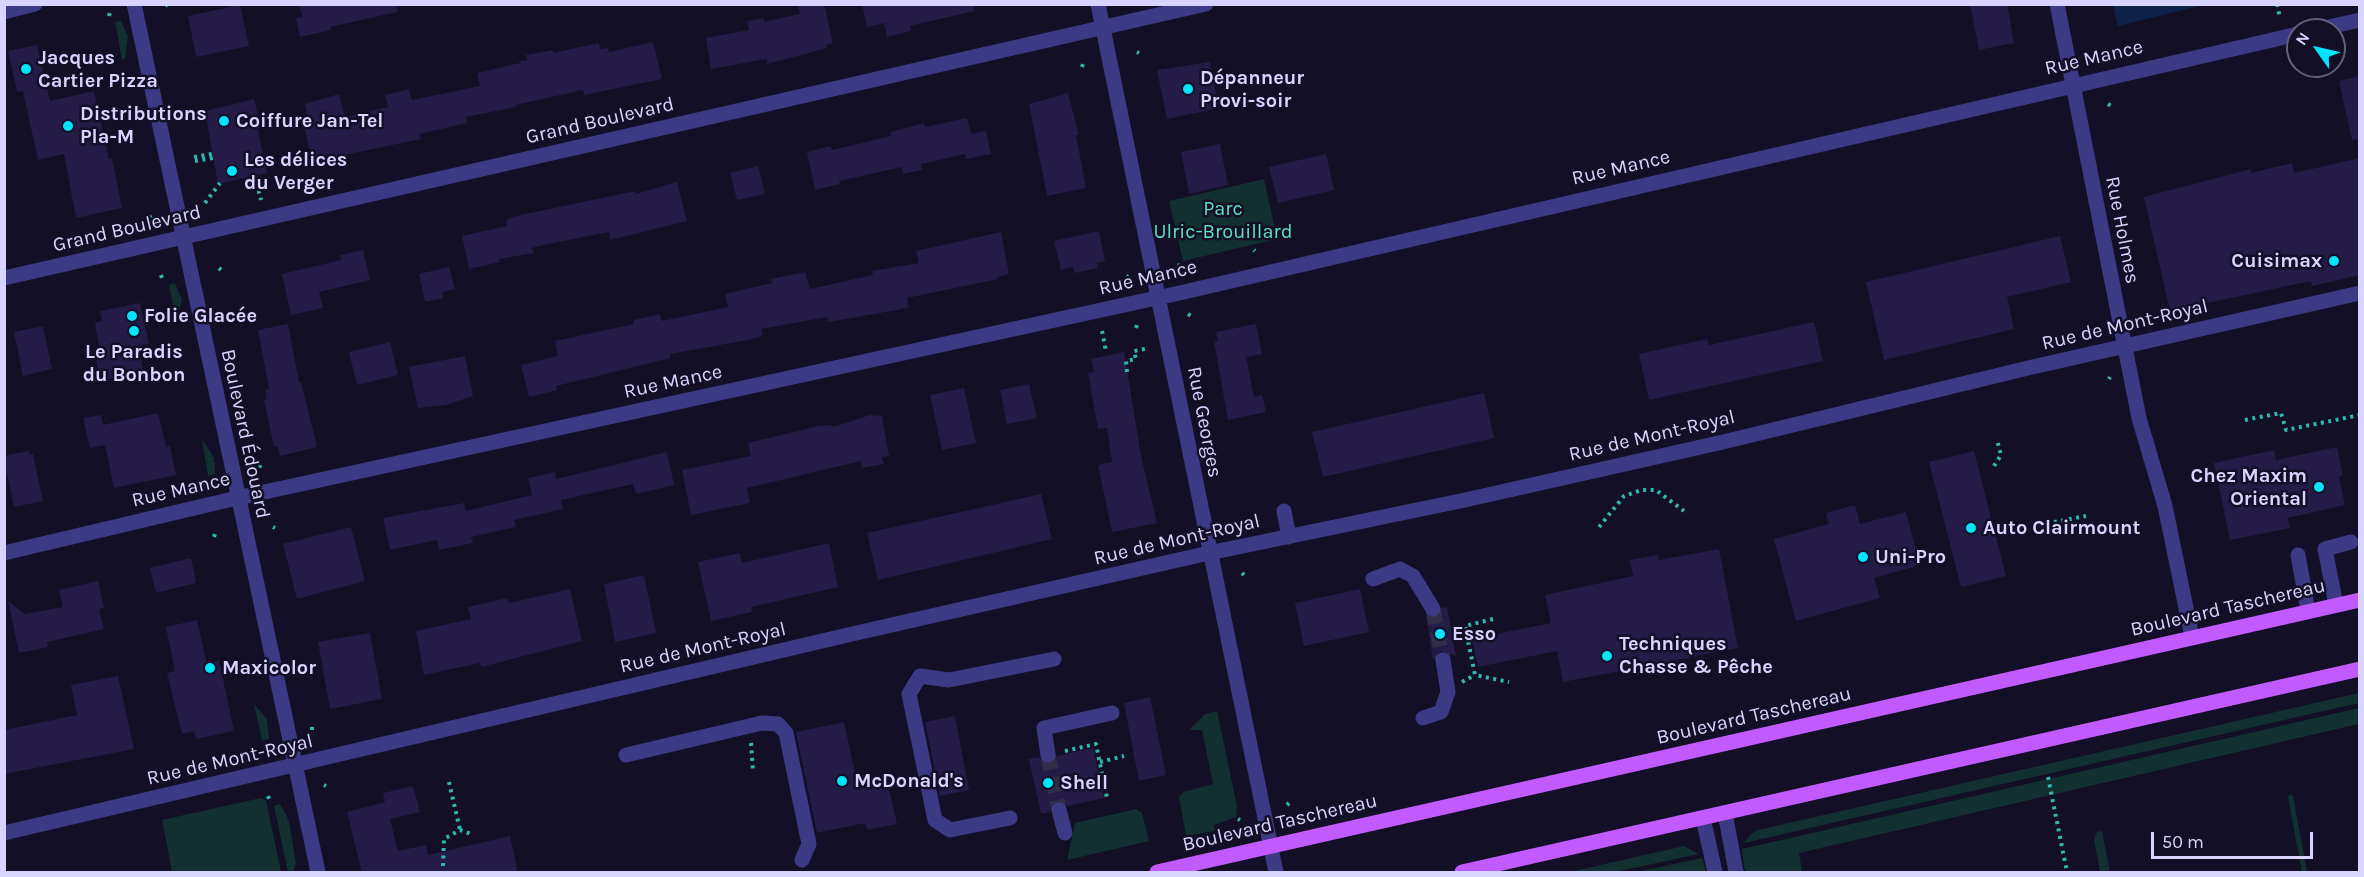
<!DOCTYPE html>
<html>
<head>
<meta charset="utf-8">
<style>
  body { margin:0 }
  #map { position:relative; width:2364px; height:877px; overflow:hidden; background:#130f26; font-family:Karla,sans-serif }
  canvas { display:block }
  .frame { position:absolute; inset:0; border:6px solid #d9d4ff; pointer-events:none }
  .north { position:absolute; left:2286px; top:18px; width:60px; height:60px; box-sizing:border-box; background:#130f26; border:2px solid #625e7d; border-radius:50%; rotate:304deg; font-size:16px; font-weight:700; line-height:24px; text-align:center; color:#d9d4ff }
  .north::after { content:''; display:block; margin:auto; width:21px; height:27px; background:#00e5ff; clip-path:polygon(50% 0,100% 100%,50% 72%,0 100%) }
  .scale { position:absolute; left:2151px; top:832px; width:162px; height:27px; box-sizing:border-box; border:3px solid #d9d4ff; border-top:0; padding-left:8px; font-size:18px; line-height:21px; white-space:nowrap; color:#d9d4ff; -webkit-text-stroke:4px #130f26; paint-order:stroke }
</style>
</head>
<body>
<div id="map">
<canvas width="2364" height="877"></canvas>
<div class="frame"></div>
<div class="north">N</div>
<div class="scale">50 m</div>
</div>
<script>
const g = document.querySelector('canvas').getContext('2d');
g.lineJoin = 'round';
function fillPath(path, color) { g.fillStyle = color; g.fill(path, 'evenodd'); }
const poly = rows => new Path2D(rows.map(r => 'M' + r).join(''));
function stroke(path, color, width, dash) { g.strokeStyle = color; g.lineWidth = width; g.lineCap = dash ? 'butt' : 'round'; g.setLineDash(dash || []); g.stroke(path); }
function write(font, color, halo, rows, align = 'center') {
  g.font = font + ' Karla,sans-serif'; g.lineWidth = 5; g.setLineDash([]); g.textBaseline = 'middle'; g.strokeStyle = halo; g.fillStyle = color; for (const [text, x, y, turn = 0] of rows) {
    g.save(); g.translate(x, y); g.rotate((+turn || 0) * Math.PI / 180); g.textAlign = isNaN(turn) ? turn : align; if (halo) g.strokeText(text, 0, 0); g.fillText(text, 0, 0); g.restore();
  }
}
const green = poly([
  [121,21,128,36,125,59,122,59,115,22],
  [1264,179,1277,239,1183,261,1169,201],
  [175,283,182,300,176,321,169,285],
  [202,439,214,458,213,462,215,462,215,474,208,476],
  [2359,693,2359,703,1744,843,1750,835,1758,830],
  [254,704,267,719,269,739,262,740],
  [2359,708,2359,724,1799,853,1802,872,1747,872,1744,867,1742,849],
  [1217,711,1237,806,1236,817,1214,825,1215,831,1186,836,1179,797,1183,792,1213,784,1202,730,1189,730,1205,714],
  [2290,794,2293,796,2307,872,2302,872,2288,797],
  [261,798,266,800,281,872,172,872,162,820],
  [280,804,288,818,286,818,289,821,296,863,293,872,288,872,274,806],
  [1136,809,1142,813,1149,841,1067,860,1075,823],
  [2102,831,2110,872,2100,872,2094,840,2097,832],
  [1684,846,1699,854,1615,872,1570,872],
  [1702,858,1706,872,1637,872]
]);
const water = poly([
  [2113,5,2113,4,2204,5,2118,26]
]);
const building = poly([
  [299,4,396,4,397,12,330,27,331,30,300,37,296,18,302,17],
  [798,4,824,4,833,43,826,45,827,48,767,64,767,59,711,69,706,38,749,30,747,21,764,18,764,22,800,14],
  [862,4,973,4,974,11,910,26,911,31,887,37,884,23,867,27],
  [1970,4,2007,4,2014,43,1979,50],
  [240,5,249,46,196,57,188,16],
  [653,42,662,79,584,95,583,90,515,105,516,107,466,117,467,123,419,134,421,139,320,160,319,156,311,158,302,116,307,115,305,104,339,94,345,117,388,107,385,95,409,89,412,100,480,86,477,73,520,63,520,61,527,60,526,55,553,50,553,53,599,43,600,49,608,48,609,52],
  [37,45,50,101,94,91,109,159,112,158,122,208,76,218,64,154,38,160,23,91,17,92,8,51],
  [1210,62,1219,108,1167,119,1157,70],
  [2360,76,2360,139,2352,140,2339,81],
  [1068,93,1079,135,1076,135,1086,188,1047,196,1029,104],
  [254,99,259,119,256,120,267,173,218,184,205,111],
  [967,118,971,134,986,131,991,154,966,159,965,154,921,164,922,170,903,174,902,167,839,181,840,184,815,190,807,152,831,146,832,150,891,136,890,132,924,123,925,127],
  [1220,144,1228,185,1189,194,1181,152],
  [1326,154,1334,190,1278,203,1269,167],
  [2360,158,2360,275,2312,286,2311,281,2170,311,2144,197,2251,169,2251,173,2292,163,2294,173],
  [758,166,765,194,737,200,730,173],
  [677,182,687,221,610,240,609,232,543,245,532,248,534,253,499,259,500,262,469,269,462,236,507,226,506,220,516,216,635,191,636,194],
  [1099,231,1105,261,1097,263,1098,268,1075,273,1073,267,1061,270,1054,241],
  [1001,232,1009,274,997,277,998,279,907,298,908,307,897,310,828,322,827,317,761,329,763,335,753,339,670,354,671,358,556,386,557,390,529,397,521,365,558,356,555,341,634,324,634,320,660,314,662,321,728,307,725,294,772,283,771,279,805,272,810,289,873,275,872,271,919,263,916,251],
  [2060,236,2071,282,2007,297,2014,329,1884,360,1866,282],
  [363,250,370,280,319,292,323,308,291,315,282,274,341,260,340,255],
  [449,267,455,289,442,292,443,298,425,302,419,274],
  [140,303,149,344,139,345,143,372,100,381,95,354,100,352,95,323,102,321,100,311],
  [1814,322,1823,361,1649,400,1639,354,1707,339,1709,345],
  [288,324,299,382,301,382,317,447,280,456,278,446,274,447,264,400,267,399,265,390,269,389,258,330],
  [1256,324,1262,354,1246,357,1254,397,1262,395,1266,412,1228,420,1214,341,1218,341,1216,332],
  [43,326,52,369,23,376,14,332],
  [390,342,398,375,357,385,349,352],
  [1124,352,1141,456,1157,523,1112,532,1098,465,1112,462,1107,428,1098,429,1088,373,1094,372,1091,359],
  [465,356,473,396,446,405,418,408,409,367],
  [1029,384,1037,418,1007,424,1000,390],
  [964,388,976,443,942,450,930,395],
  [1484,393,1494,438,1323,477,1312,432],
  [158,413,166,447,170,446,176,475,114,488,105,445,90,448,83,418,101,415,103,425],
  [870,415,882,416,889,456,882,457,884,464,862,468,861,461,747,488,750,503,691,515,682,470,751,456,748,443,818,426,832,425,833,427],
  [2337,447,2343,476,2339,477,2345,505,2288,518,2290,528,2230,540,2214,463,2274,450,2276,460],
  [29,451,30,455,33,454,43,501,14,507,7,473,4,473,4,456],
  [1974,451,2006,576,1961,587,1929,462],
  [667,452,674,485,636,494,633,484,561,500,563,509,514,520,516,527,471,537,473,543,439,550,437,540,390,550,383,518,464,503,466,511,532,495,528,478,555,472,556,479],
  [1041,494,1052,539,878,580,867,533],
  [1855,505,1860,524,1906,512,1920,565,1874,578,1880,598,1796,621,1774,539,1829,524,1826,513],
  [351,527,365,581,297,599,283,544],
  [829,543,838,587,751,607,752,612,711,621,698,562,740,553,742,563],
  [1719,549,1738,648,1563,682,1557,651,1478,667,1472,639,1551,623,1545,595,1633,576,1630,560,1657,555,1659,560],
  [191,558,196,583,156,593,150,568],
  [644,575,656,633,615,642,604,584],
  [98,581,104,608,99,609,104,629,47,642,48,647,19,653,8,601,25,614,63,607,59,590],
  [570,589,582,641,481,667,480,663,424,675,416,631,471,619,468,607,507,598,509,603],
  [1360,589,1369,632,1304,646,1295,603],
  [1447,607,1456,656,1441,651,1433,660,1426,615,1433,619,1438,618,1442,608],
  [197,620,207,664,219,660,234,731,196,739,194,731,182,734,167,673,175,671,166,627],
  [370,633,382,699,330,709,318,642],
  [118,676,134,749,4,774,4,730,77,715,71,685],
  [1150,697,1166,775,1139,781,1124,703],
  [955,716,969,790,940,796,925,722],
  [844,722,858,787,887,780,897,824,867,830,865,823,817,833,796,732],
  [1093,748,1104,798,1068,806,1057,800,1052,804,1050,812,1041,814,1029,759,1039,757,1044,764,1050,764,1057,756],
  [413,786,420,812,390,819,398,851,426,845,428,855,510,836,518,873,362,873,347,812,385,802,383,793]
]);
const minorTunnel = poly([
  [1433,609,1443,660],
  [1048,755,1059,810]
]);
const path = poly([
  [166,4,168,6],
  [2277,4,2280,18],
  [109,16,110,12],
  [1137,52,1139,53],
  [2099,58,2101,56],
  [1082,67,1083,64],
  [2108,104,2111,106],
  [194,157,212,154],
  [195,161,213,158],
  [255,176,261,200],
  [205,203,220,183],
  [149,216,151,218],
  [1170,234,1174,233],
  [1254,250,1255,251],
  [1179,266,1180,264],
  [219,268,221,270],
  [161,275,162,278],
  [1126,276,1129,278],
  [1188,314,1191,316],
  [1136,328,1137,325],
  [1102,331,1106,351],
  [1127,372,1126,361,1136,359,1134,351,1145,349],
  [2109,379,2110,377],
  [2245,420,2281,413,2286,430,2360,415],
  [1994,466,2001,455,1997,440],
  [259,467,261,465],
  [273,527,275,528],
  [1599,527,1624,496,1641,490,1656,490,1684,511],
  [1995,533,2086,516],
  [214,537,215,534],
  [1242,573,1244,575],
  [1493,619,1465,626,1475,675,1509,682],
  [1462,682,1475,675],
  [312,730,312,727],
  [751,743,753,772],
  [1065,751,1096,744,1107,798],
  [1100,762,1124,756],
  [2048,777,2067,872],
  [449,782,460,830],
  [324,785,326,786],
  [268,796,269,799],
  [1287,805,1289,803],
  [1238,819,1240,820],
  [443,866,444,839,460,830,471,834]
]);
const minor = poly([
  [134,4,318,872],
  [1098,4,1276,872],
  [2057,4,2139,418,2165,506,2192,637],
  [4,12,35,4],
  [2315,30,2360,20],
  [4,278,1206,4],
  [1284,511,1289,537],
  [4,553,237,498,1184,292,2298,34],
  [2298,555,2308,611],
  [1373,579,1400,569,1413,576,1433,609],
  [2336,605,2325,549,2351,542],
  [1423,718,1441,712,1448,692,1443,660],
  [626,755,762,723,778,724,786,733,809,844,802,860],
  [1048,755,1044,728,1112,713],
  [1059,810,1065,833],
  [1725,813,1736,872],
  [1010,818,950,830,935,820,909,694,920,676,949,680,1054,659],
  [1703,818,1715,872],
  [4,833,852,634,1209,553,1465,500,1723,442,2028,368,2360,293]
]);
const major = poly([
  [1157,872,2360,600],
  [1462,872,2360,669]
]);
const markers = [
  [26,69,6,"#00e5ff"],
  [1188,89,6,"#00e5ff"],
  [224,121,6,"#00e5ff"],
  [68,126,6,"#00e5ff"],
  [232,171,6,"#00e5ff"],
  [2334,261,6,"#00e5ff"],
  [132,316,6,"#00e5ff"],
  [134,331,6,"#00e5ff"],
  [2319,487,6,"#00e5ff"],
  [1971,528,6,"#00e5ff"],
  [1863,557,6,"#00e5ff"],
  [1440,634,6,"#00e5ff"],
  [1607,656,6,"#00e5ff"],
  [210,668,6,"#00e5ff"],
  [842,781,6,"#00e5ff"],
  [1048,783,6,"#00e5ff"]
];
const poiNames = [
  ["Jacques",38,58],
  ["Cartier Pizza",38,81],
  ["Dépanneur",1200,78],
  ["Provi-soir",1200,101],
  ["Distributions",80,114],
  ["Pla-M",80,137],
  ["Coiffure Jan-Tel",236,121],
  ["Les délices",244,160],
  ["du Verger",244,183],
  ["Cuisimax",2322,261,"right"],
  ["Folie Glacée",144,316],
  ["Le Paradis",134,352,"center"],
  ["du Bonbon",134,375,"center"],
  ["Chez Maxim",2307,476,"right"],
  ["Oriental",2307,499,"right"],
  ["Auto Clairmount",1983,528],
  ["Uni-Pro",1875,557],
  ["Esso",1452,634],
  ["Techniques",1619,644],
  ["Chasse & Pêche",1619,667],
  ["Maxicolor",222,668],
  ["McDonald's",854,781],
  ["Shell",1060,783]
];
const streetNames = [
  ["Rue Mance",2094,58,-13],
  ["Grand Boulevard",600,121,-13],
  ["Rue Mance",1621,168,-13],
  ["Grand Boulevard",127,229,-13],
  ["Rue Holmes",2122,230,79],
  ["Rue Mance",1148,278,-13],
  ["Rue de Mont-Royal",2125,325,-13],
  ["Rue Mance",673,382,-12],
  ["Rue Georges",1204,422,79],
  ["Boulevard Édouard",245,434,78],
  ["Rue de Mont-Royal",1652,436,-13],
  ["Rue Mance",181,490,-13],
  ["Rue de Mont-Royal",1177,540,-13],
  ["Boulevard Taschereau",2228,608,-13],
  ["Rue de Mont-Royal",703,648,-13],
  ["Boulevard Taschereau",1754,716,-13],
  ["Rue de Mont-Royal",230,760,-13],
  ["Boulevard Taschereau",1280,823,-13]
];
const parkNames = [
  ["Parc",1223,209],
  ["Ulric-Brouillard",1223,232]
];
fillPath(green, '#12302f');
fillPath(water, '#0c2248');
fillPath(building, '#241b47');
stroke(minorTunnel, '#312d47', 15, [15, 8]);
stroke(path, '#2fb8b0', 4, [3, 4.5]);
stroke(minor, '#3d3a85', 15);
stroke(major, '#c25bff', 15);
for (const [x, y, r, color] of markers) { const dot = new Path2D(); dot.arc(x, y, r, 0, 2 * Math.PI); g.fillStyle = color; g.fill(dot); stroke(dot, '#130f26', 2); }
write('bold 20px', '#d9d4ff', '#130f26', poiNames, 'left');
write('20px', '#d9d4ff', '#130f26', streetNames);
write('20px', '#5fe0c0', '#130f26', parkNames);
</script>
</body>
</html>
